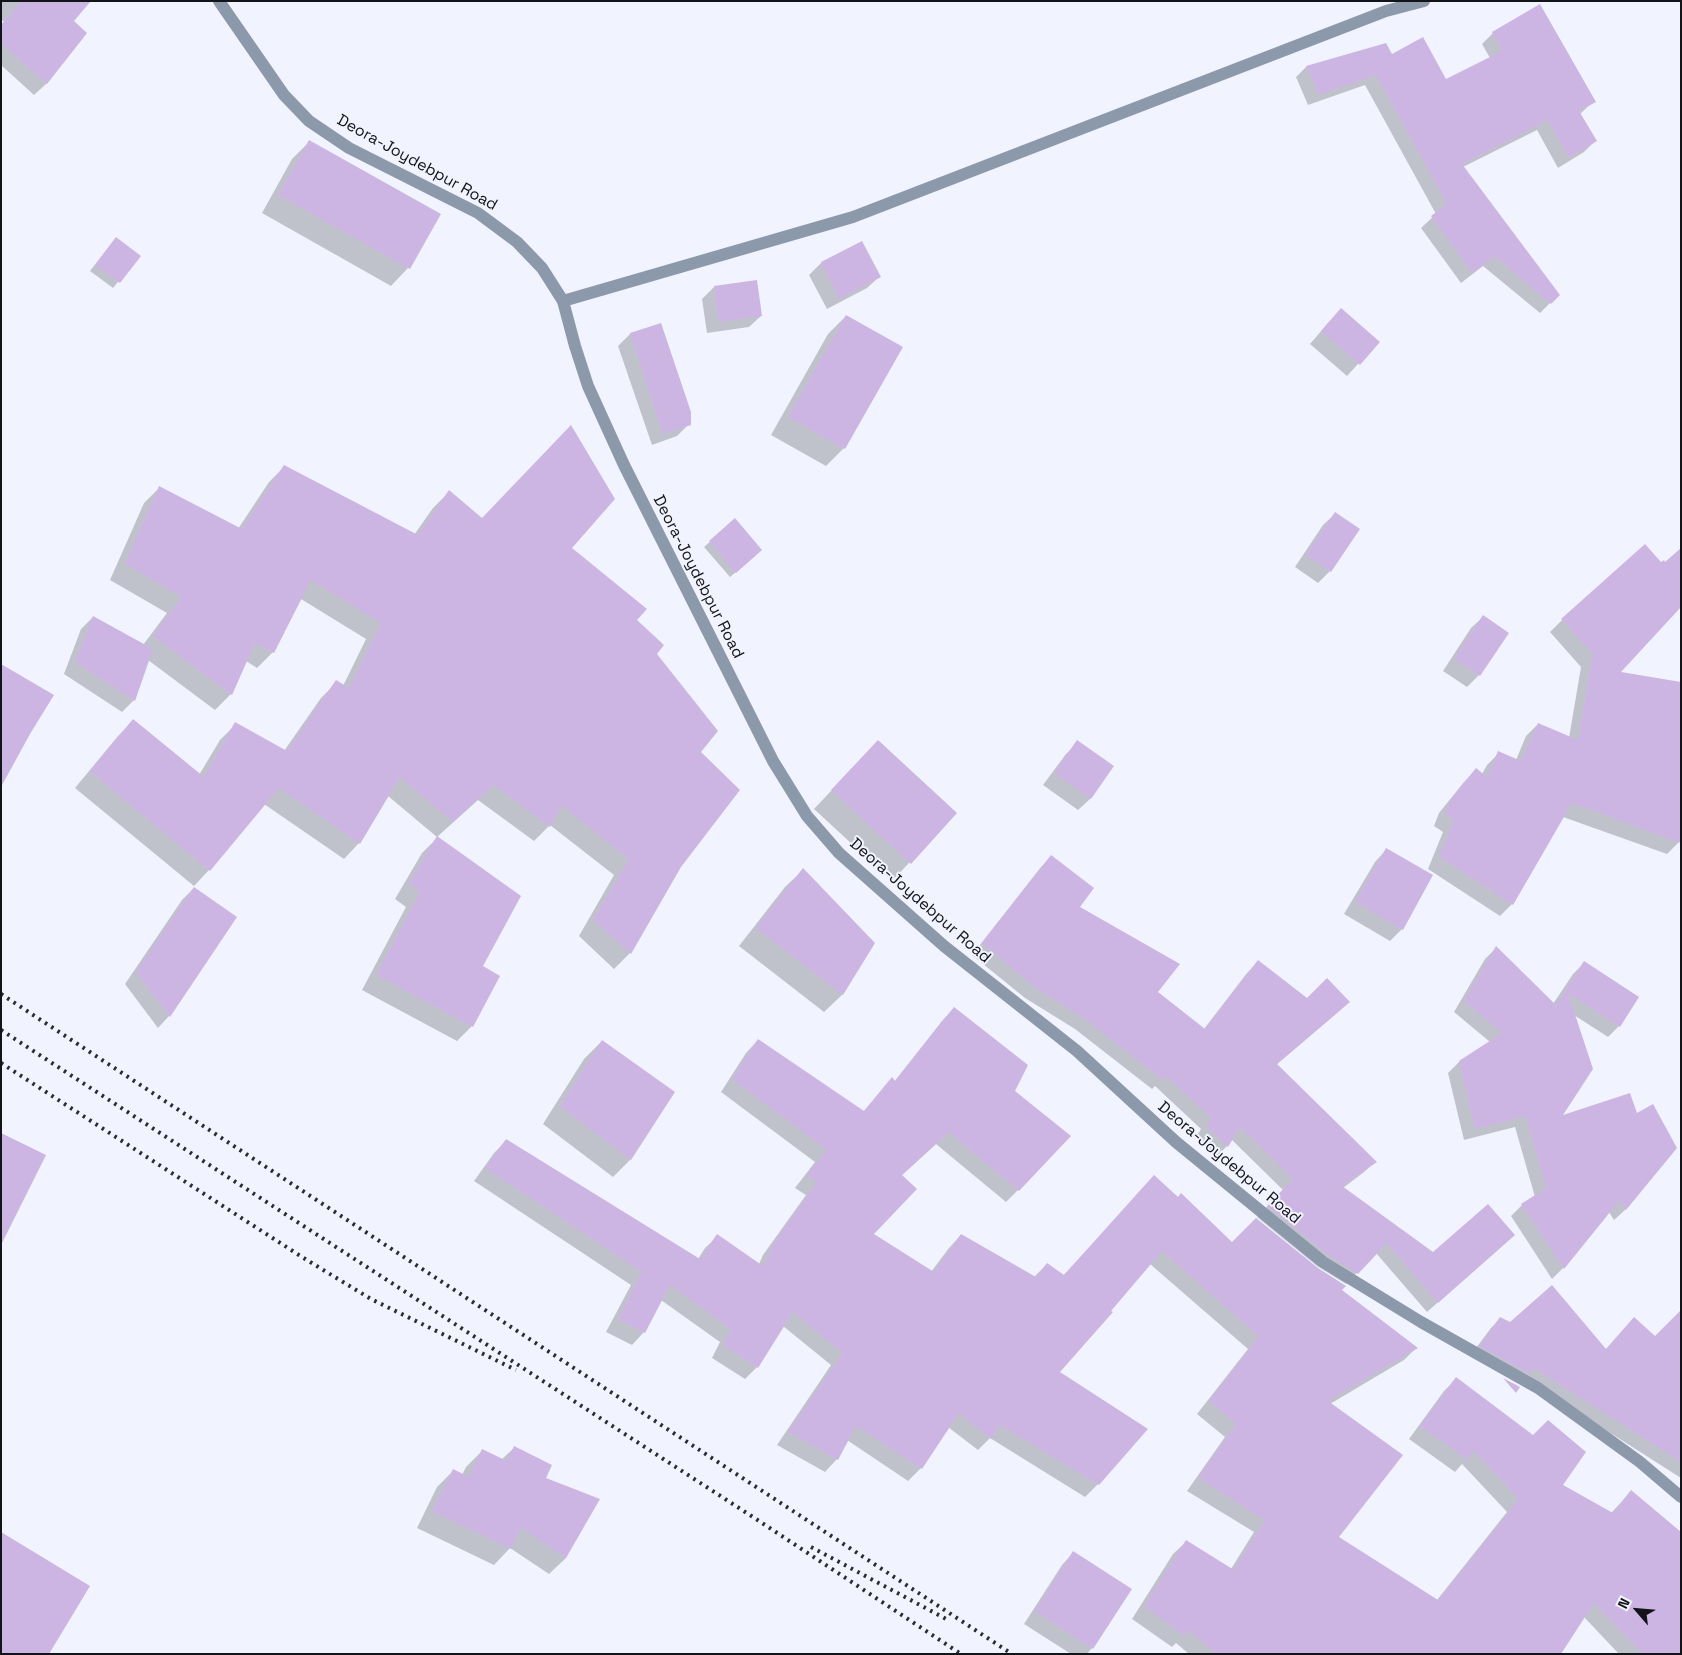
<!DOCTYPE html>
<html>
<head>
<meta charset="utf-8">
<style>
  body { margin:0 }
  #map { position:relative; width:1682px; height:1655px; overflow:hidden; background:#f1f3fe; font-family:"Space Grotesk",sans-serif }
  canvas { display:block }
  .frame { position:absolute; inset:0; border:2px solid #131418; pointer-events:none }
  .north { position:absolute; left:1612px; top:1585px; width:50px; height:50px; -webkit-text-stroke:4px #f1f3fe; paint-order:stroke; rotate:297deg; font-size:14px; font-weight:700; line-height:20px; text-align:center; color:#131418 }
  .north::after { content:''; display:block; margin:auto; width:18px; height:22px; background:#131418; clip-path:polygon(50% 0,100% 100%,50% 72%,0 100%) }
</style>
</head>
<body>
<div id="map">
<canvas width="1682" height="1655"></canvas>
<div class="frame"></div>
<div class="north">N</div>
</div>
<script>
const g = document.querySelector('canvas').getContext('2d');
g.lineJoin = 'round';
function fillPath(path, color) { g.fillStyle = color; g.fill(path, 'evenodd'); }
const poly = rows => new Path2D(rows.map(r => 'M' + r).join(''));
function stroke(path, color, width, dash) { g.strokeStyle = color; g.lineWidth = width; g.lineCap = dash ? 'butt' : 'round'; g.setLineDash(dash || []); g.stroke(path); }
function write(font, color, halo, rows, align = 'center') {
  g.font = font + ' "Space Grotesk",sans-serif'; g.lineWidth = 4; g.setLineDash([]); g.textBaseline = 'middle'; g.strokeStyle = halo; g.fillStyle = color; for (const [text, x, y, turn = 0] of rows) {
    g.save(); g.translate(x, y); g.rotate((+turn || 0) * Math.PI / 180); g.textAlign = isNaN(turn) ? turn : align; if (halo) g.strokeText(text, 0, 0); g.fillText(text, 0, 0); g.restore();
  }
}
const shadow = poly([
  [1,1,89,1,72,21,86,34,46,84,34,95,1,65,1,25,4,22,1,19],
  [1540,6,1594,101,1580,114,1595,141,1584,152,1558,168,1537,130,1463,167,1558,295,1540,313,1483,266,1461,283,1421,228,1436,214,1365,85,1308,105,1296,77,1306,67,1386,44,1392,56,1445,81,1490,58,1482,44,1493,33],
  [309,142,408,268,391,286,262,213,292,159],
  [862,242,879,277,867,288,827,309,809,275,821,263],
  [111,244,139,256,113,288,90,271],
  [714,287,761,316,749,327,707,333,702,299],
  [846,316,844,448,826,466,771,435,828,334],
  [1329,322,1378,342,1347,376,1310,344],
  [660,325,689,424,677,436,652,445,618,346,630,334],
  [285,466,414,535,433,508,449,492,482,519,570,549,635,620,655,654,700,753,680,866,630,953,614,969,579,936,614,875,550,825,534,841,478,800,437,837,388,796,359,843,344,859,264,804,209,870,194,886,75,788,118,736,133,721,199,775,220,740,236,724,284,751,321,698,337,682,343,686,366,639,301,599,273,652,257,668,246,661,231,694,215,710,148,660,134,700,122,712,64,674,81,629,93,617,143,645,167,613,110,580,144,503,159,488,238,529,269,482],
  [1335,514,1330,571,1318,583,1295,567,1323,525],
  [735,520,755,556,730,577,704,547],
  [1483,617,1479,675,1467,687,1443,671,1471,628],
  [1562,620,1619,673,1679,842,1667,854,1563,817,1512,904,1500,916,1428,869,1443,832,1434,826,1439,813,1464,782,1476,770,1482,774,1487,765,1499,753,1516,760,1526,736,1538,724,1569,738,1581,667,1550,632],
  [878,741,955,814,892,881,814,809],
  [1078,742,1113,766,1090,799,1078,810,1043,785,1066,754],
  [437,838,481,967,472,1026,457,1041,362,990,406,907,395,899,422,853],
  [1386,850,1402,929,1390,941,1344,914,1375,862],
  [1051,857,1078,908,1156,993,1204,1029,1247,973,1258,962,1307,1000,1338,1012,1276,1065,1375,1162,1364,1172,1343,1188,1434,1254,1503,1245,1427,1312,1376,1253,1346,1284,1317,1266,1257,1217,1283,1190,1231,1139,1227,1146,1216,1157,1196,1137,1201,1129,1155,1086,1152,1089,1075,1029,1025,998,972,955,1041,867],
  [803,870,873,943,842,995,824,1012,739,946,785,887],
  [194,888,236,917,169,1016,158,1028,125,984,182,900],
  [1496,948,1553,1004,1573,974,1584,963,1619,1026,1608,1037,1574,1015,1561,1117,1636,1115,1675,1148,1625,1210,1614,1220,1609,1212,1563,1268,1552,1279,1511,1216,1522,1205,1535,1197,1515,1127,1464,1140,1448,1073,1459,1062,1490,1042,1454,1012,1485,959],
  [954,1008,1013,1092,1018,1190,1006,1202,936,1144,901,1176,872,1235,931,1272,949,1248,961,1235,1034,1277,1047,1264,1063,1276,1154,1177,1232,1244,1340,1291,1416,1348,1404,1360,1330,1404,1337,1537,1437,1600,1507,1512,1462,1464,1455,1472,1409,1439,1444,1391,1456,1379,1561,1485,1611,1513,1631,1492,1681,1654,1619,1654,1584,1617,1560,1654,1189,1654,1176,1643,1172,1647,1132,1619,1173,1554,1186,1542,1231,1569,1254,1532,1187,1491,1225,1437,1197,1414,1248,1349,1150,1264,1058,1372,1098,1484,1085,1497,990,1438,978,1450,948,1427,921,1468,908,1481,847,1440,837,1459,825,1472,777,1445,831,1365,783,1326,757,1367,745,1379,712,1358,720,1342,661,1300,644,1332,632,1345,606,1332,631,1285,474,1181,494,1153,506,1141,698,1259,705,1248,718,1236,759,1264,763,1255,806,1195,795,1188,815,1162,721,1092,746,1053,758,1040,863,1112,892,1079,894,1082,942,1021],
  [602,1041,673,1093,630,1160,613,1177,543,1124,584,1059],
  [1681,1312,1681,1478,1524,1378,1470,1356,1491,1328,1501,1318,1510,1324,1606,1350,1655,1338],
  [514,1448,544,1479,566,1558,549,1574,510,1548,494,1565,417,1528,437,1487,453,1471,462,1475,466,1467,482,1451,501,1460],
  [1073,1553,1092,1648,1087,1654,1071,1654,1024,1624,1062,1565]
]);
const building = poly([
  [22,1,91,1,74,21,87,33,47,84,1,43,1,25],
  [1540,4,1596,102,1579,111,1597,141,1569,158,1548,120,1462,164,1560,295,1551,304,1495,256,1472,273,1431,216,1447,204,1376,75,1319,95,1306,66,1386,43,1392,54,1423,37,1446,79,1502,51,1492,32],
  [309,140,441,214,410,269,278,195],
  [116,237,141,256,120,283,95,265],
  [862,241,881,277,839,299,821,262],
  [757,280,762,316,719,322,714,286],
  [1341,308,1380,342,1360,365,1321,331],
  [846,315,903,347,845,449,788,417],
  [661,323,691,412,691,425,663,434,630,333],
  [571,425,615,499,572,548,647,609,637,620,664,645,657,654,718,731,701,752,740,790,681,867,631,954,593,920,629,859,562,806,550,827,494,785,453,822,400,777,360,844,279,788,210,871,90,771,133,719,204,777,235,722,287,751,336,680,349,688,381,623,311,580,274,653,255,643,232,695,153,636,182,597,125,564,159,486,242,529,284,465,418,535,449,490,482,518],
  [1335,512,1360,529,1331,572,1306,555],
  [735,518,762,550,736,573,709,541],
  [1645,544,1661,562,1664,560,1665,562,1681,548,1681,607,1621,672,1681,682,1681,843,1572,803,1513,905,1439,856,1454,820,1445,814,1451,799,1476,768,1487,777,1498,751,1521,761,1538,723,1578,740,1593,654,1561,619],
  [1483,615,1509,633,1480,676,1454,659],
  [93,616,153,649,135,701,75,662],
  [1,664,54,695,30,734,1,787],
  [878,740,957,813,911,864,831,790],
  [1077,740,1114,766,1091,799,1054,773],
  [437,836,521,896,483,966,500,976,473,1027,376,975,420,892,409,883],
  [1386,848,1433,875,1403,930,1355,902],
  [1051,855,1094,888,1080,907,1180,964,1158,992,1205,1029,1258,960,1307,998,1327,978,1350,1002,1277,1064,1377,1162,1342,1186,1433,1252,1488,1204,1515,1235,1438,1303,1387,1243,1358,1274,1328,1255,1267,1206,1293,1179,1240,1127,1228,1147,1206,1126,1211,1117,1166,1076,1163,1080,1085,1019,1036,988,982,943],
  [803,868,875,943,843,995,756,928],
  [194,887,237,917,170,1017,136,972],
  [1496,946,1556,1005,1584,961,1639,997,1620,1027,1568,993,1593,1069,1563,1115,1630,1093,1637,1113,1653,1104,1677,1148,1626,1210,1619,1201,1564,1269,1521,1204,1546,1188,1526,1116,1475,1129,1459,1061,1502,1033,1464,1001],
  [954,1007,1028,1065,1015,1091,1071,1136,1019,1191,949,1132,902,1175,917,1189,874,1234,934,1272,961,1234,1036,1277,1047,1263,1064,1275,1154,1175,1178,1197,1181,1193,1232,1242,1256,1218,1318,1268,1346,1286,1342,1290,1418,1348,1328,1401,1403,1455,1339,1537,1438,1600,1519,1499,1474,1451,1468,1460,1420,1426,1456,1377,1533,1435,1548,1420,1586,1452,1563,1485,1613,1513,1631,1490,1681,1532,1681,1654,1643,1654,1594,1603,1561,1654,1216,1654,1189,1630,1185,1636,1144,1606,1186,1540,1234,1570,1265,1520,1198,1478,1236,1424,1209,1401,1259,1336,1162,1251,1111,1311,1113,1312,1060,1372,1148,1429,1099,1485,1000,1425,991,1439,959,1413,922,1469,856,1426,838,1460,788,1432,843,1353,793,1312,758,1368,723,1345,731,1329,670,1285,645,1333,618,1319,642,1272,485,1168,506,1139,700,1259,717,1234,763,1266,775,1241,817,1182,807,1175,827,1150,732,1079,758,1039,864,1111,892,1077,895,1081],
  [602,1040,675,1092,631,1160,560,1106],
  [1,1133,46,1155,1,1245],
  [1552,1285,1606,1349,1634,1317,1655,1336,1681,1310,1681,1462,1534,1368,1530,1374,1479,1346,1500,1317,1510,1322],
  [1503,1378,1520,1387,1516,1393],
  [514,1446,552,1465,546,1478,600,1499,566,1558,521,1528,511,1549,432,1511,453,1469,469,1477,482,1449,507,1461],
  [1,1532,90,1586,49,1654,1,1654],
  [1073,1551,1132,1589,1093,1649,1035,1611]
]);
const minor = poly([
  [563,301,853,217,1386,11,1424,1]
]);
const tertiary = poly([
  [219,1,284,95,309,121,349,148,478,213,517,242,542,268,563,301,575,346,588,386,624,465,773,761,807,816,839,853,944,946,1077,1051,1176,1142,1323,1262,1421,1322,1538,1388,1640,1462,1681,1497]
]);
const rail = poly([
  [1,994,1012,1654],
  [1,1030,756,1519,961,1654],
  [1,1063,302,1257,371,1299,516,1370],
  [811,1547,950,1621]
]);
const streetNames = [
  ["Deora-Joydebpur Road",417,163,29],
  ["Deora-Joydebpur Road",698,577,63],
  ["Deora-Joydebpur Road",920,901,41],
  ["Deora-Joydebpur Road",1229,1163,40]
];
fillPath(shadow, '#0003');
fillPath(building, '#ccb5e3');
stroke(minor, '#8b99ab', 12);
stroke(tertiary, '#8b99ab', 12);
stroke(rail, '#2b2c31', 4, [2.5, 5]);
write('16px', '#131418', '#f1f3fe', streetNames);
</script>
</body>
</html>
